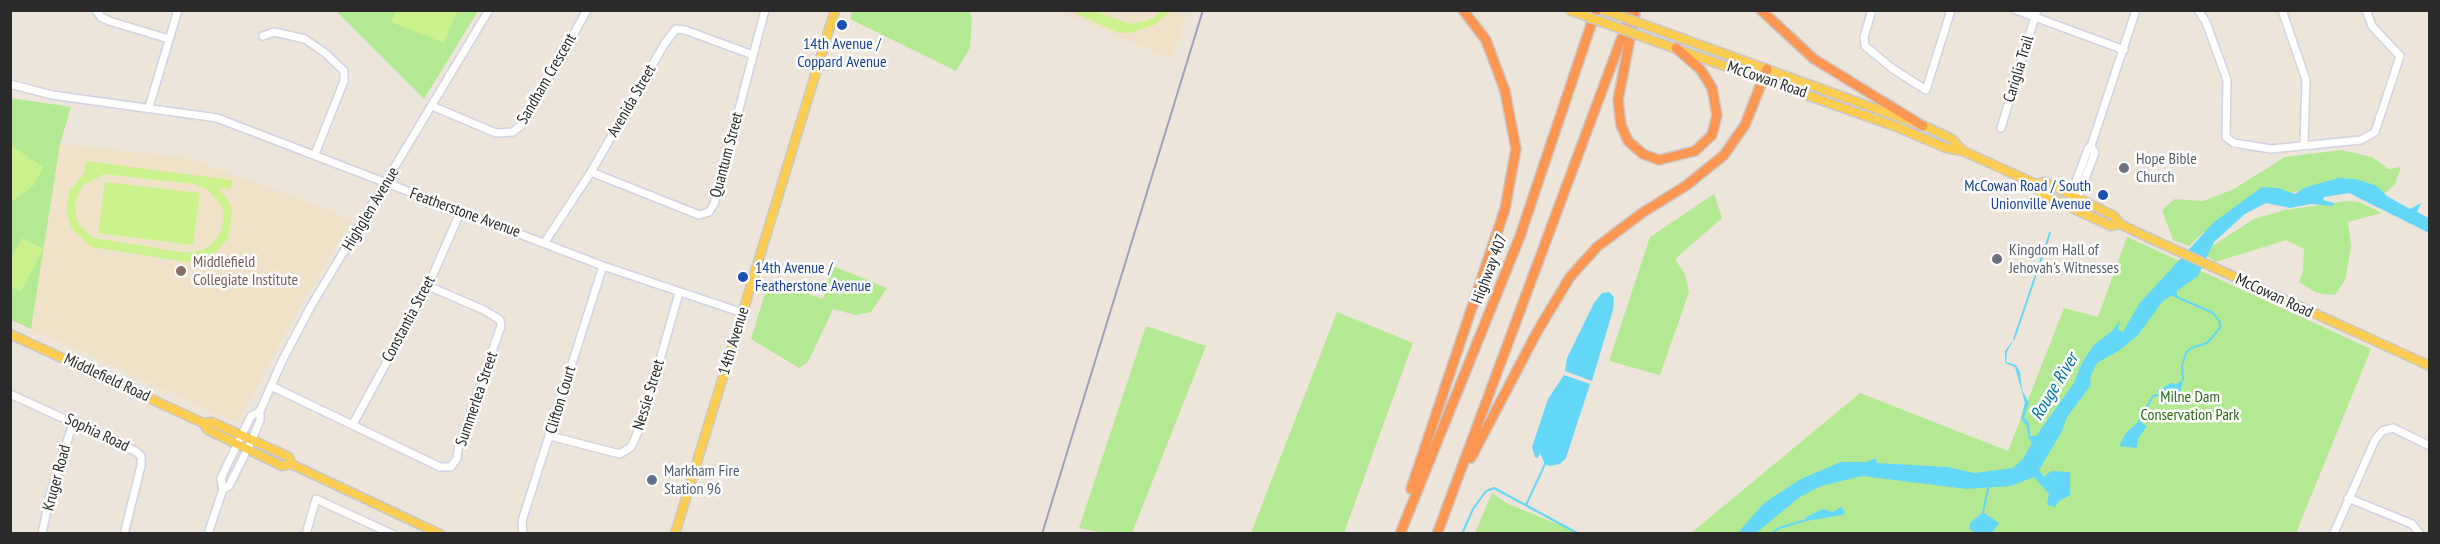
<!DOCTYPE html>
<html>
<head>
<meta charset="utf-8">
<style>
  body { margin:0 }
  #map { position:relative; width:2440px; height:544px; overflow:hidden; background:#ede4da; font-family:"PT Sans Narrow",sans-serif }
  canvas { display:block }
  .frame { position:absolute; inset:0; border:12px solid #2a2a2a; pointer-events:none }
</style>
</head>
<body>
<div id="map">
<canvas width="2440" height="544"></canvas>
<div class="frame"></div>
</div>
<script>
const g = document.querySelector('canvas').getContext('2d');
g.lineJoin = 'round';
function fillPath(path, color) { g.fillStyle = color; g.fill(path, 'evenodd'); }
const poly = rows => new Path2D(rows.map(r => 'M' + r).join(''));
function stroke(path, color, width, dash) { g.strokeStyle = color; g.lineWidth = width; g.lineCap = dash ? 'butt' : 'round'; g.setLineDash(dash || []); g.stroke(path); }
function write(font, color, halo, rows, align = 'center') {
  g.font = font + ' "PT Sans Narrow",sans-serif'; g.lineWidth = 5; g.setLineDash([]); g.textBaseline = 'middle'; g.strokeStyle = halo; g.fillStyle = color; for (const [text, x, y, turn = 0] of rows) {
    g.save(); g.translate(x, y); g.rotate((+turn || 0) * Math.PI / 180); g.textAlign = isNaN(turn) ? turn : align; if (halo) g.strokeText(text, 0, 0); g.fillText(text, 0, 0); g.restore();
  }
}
const education = poly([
  [1058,11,1188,11,1172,59],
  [60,144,183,157,280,191,352,220,291,322,240,420,231,420,31,329]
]);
const green = poly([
  [336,11,478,11,424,99],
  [852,11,969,11,972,18,970,48,956,71,850,19],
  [11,98,71,107,60,144,31,329,11,320],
  [2341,150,2372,157,2388,169,2401,167,2395,184,2382,196,2365,185,2304,190,2286,194,2230,218,2203,233,2189,246,2173,240,2162,210,2175,199,2203,201,2232,190,2285,157],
  [1714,194,1722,218,1675,259,1685,274,1689,292,1660,375,1609,361,1650,237],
  [2348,201,2359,202,2382,213,2348,222,2351,247,2345,280,2335,295,2317,293,2299,282,2303,271,2304,249,2286,240,2215,262,2206,255,2212,246,2254,219,2285,210],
  [2127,237,2371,349,2296,533,1690,534,1860,393,2008,451,2064,308,2098,317],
  [833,266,887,288,871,312,856,315,833,309,808,362,799,368,751,339,769,280,823,299],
  [1337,312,1413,343,1344,533,1251,533],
  [1146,326,1206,346,1132,533,1105,533,1079,528],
  [1492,493,1506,503,1580,533,1475,533]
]);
const pitch = poly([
  [396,11,396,10,457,11,444,43,391,22],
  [1071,11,1094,11,1130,24,1150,20,1162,11,1171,11,1154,25,1130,33,1117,32],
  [10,145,43,167,34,185,11,202],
  [86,161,232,180,231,189,219,188,230,204,232,213,228,238,215,253,188,262,91,247,72,229,66,211,70,191,84,173],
  [104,174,194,184,207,189,222,206,224,215,221,232,211,245,203,250,187,253,93,238,81,227,76,219,75,201,83,185],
  [105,182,200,193,193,245,98,233],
  [22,238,43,249,21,292,11,287,10,261]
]);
const water = poly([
  [2339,178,2356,179,2377,186,2387,196,2410,209,2421,203,2417,212,2429,218,2429,233,2349,193,2324,197,2323,200,2334,203,2333,206,2311,204,2290,208,2266,203,2245,214,2214,242,2198,276,2177,291,2177,297,2171,296,2163,301,2138,335,2120,350,2097,363,2090,377,2091,385,2067,417,2062,431,2039,470,2044,477,2051,471,2070,472,2070,495,2059,501,2055,507,2047,505,2049,494,2034,477,2011,486,1967,489,1862,476,1821,486,1800,497,1756,533,1737,534,1764,503,1801,479,1841,462,1866,462,1876,458,1877,463,1948,467,1974,473,2013,468,2023,459,2032,443,2028,437,2027,426,2021,418,2025,403,2015,367,2005,363,2005,351,2014,339,2007,352,2006,362,2016,365,2020,372,2022,390,2029,403,2024,417,2029,423,2030,436,2036,436,2074,383,2082,363,2093,346,2112,331,2120,320,2118,330,2123,332,2139,304,2214,222,2262,187,2278,188,2295,194,2306,187],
  [1609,292,1614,297,1613,310,1592,381,1565,371,1567,358,1594,303,1602,293],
  [1564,375,1590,384,1566,458,1560,464,1550,466,1545,464,1540,453,1538,458,1535,457,1532,447,1548,399],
  [2183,380,2180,394,2176,393,2168,405,2165,404,2157,391,2171,383,2176,384],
  [2139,421,2147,426,2138,439,2137,448,2119,446,2126,433],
  [1841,507,1845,512,1843,515,1806,521,1806,517,1823,509,1833,512],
  [1983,512,1999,523,1992,533,1976,533,1969,529,1970,523]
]);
const stream = poly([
  [2177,297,2213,313,2220,322,2220,328,2207,343,2191,348,2186,353,2182,366,2183,380],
  [2014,339,2050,233],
  [2139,421,2153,396,2158,395],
  [1526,505,1545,464],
  [1983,512,1988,489],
  [1462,534,1473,509,1486,491,1494,488,1579,534],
  [1771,534,1779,528,1806,520]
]);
const minor = poly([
  [96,10,101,17,109,21,169,39],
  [1872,10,1864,37,1865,46,1893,69,1926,90,1951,10],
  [2016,10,2124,50],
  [2198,10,2206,22,2227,80,2226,137,2234,143,2271,149,2361,140,2375,132,2400,56,2372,26,2366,10],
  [2282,10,2306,80,2304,145],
  [263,36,274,32,305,39,325,53,344,71,344,81,315,154],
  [10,84,52,95,217,118,603,266,743,313],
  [432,106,496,133,513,132,524,123,587,10],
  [149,107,178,10],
  [2001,128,2037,10],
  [591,172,699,215,709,212,714,204,765,10],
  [2076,202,2095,153,2091,146],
  [2071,206,2071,195,2088,149,2091,146,2136,10],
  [545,242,591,172,665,43,676,29,685,30,753,55],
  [271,386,440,467,451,467,457,458,458,449,501,326,500,320,484,310,428,286],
  [10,394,135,451,141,456,141,466,124,534],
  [353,424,428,286,460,213],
  [550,436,620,454,631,447,642,423,679,293],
  [223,489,229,486,252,440,260,420,260,411,282,361,311,306,489,10],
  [2348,498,2412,524,2420,534],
  [2334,533,2375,440,2382,431,2393,428,2430,446],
  [42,534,50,495,73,423],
  [208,534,223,489,221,478,251,416,260,411],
  [306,534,316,499,392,534],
  [523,534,522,521,603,266]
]);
const major = poly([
  [1659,30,1929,128,1952,139,1963,151],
  [1657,42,1897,127,1946,148,1963,151,2036,184,2045,182,2114,216,2120,224,2145,236,2430,366],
  [2036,184,2040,192,2057,201,2111,226,2120,224],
  [10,334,203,423,208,430,282,466,291,464],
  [203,423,212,422,261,444,289,457,291,464,440,534],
  [675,534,835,10]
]);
const highway = poly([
  [1761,10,1814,59,1923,126],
  [1635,13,1618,100,1621,125,1628,141,1643,154,1659,160,1695,151,1712,135,1717,115,1712,88,1701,70,1676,48],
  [1471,458,1537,332,1570,277,1597,247,1642,213,1687,185,1724,155,1745,125,1767,69],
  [1411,489,1505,209,1516,149,1505,91,1486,40,1463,10],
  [1400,534,1519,239,1596,10],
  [1437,534,1632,10]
]);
const rail = poly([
  [1042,534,1203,10]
]);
const majorBridge = poly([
  [1569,10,1657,42],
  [1603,10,1659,30]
]);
const markers = [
  [842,25,6,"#1a4fb4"],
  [2124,168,6,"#6b7280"],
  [2103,195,6,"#1a4fb4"],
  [1997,259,6,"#6b7280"],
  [181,271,6,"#8d6e63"],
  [743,277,6,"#1a4fb4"],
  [652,480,6,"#5c6f8a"]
];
const transitNames = [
  ["14th Avenue /",842,44],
  ["Coppard Avenue",842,62],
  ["McCowan Road / South",2091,186,"right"],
  ["Unionville Avenue",2091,204,"right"],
  ["14th Avenue /",755,268,"left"],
  ["Featherstone Avenue",755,286,"left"]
];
const streetNames = [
  ["Cariglia Trail",2019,69,-73],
  ["Sandham Crescent",547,79,-60],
  ["McCowan Road",1767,80,19],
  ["Avenida Street",632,101,-60],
  ["Quantum Street",727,155,-75],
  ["Highglen Avenue",371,209,-59],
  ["Featherstone Avenue",465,213,20],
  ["Highway 407",1490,269,-69],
  ["McCowan Road",2274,296,25],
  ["Constantia Street",409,319,-62],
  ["14th Avenue",734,341,-73],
  ["Middlefield Road",107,378,25],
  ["Nessie Street",649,395,-73],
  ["Summerlea Street",477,399,-71],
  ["Clifton Court",561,400,-73],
  ["Sophia Road",97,433,25],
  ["Kruger Road",57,478,-75]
];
const worshipNames = [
  ["Hope Bible",2136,159],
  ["Church",2136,177],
  ["Kingdom Hall of",2009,250],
  ["Jehovah's Witnesses",2009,268]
];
const educationNames = [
  ["Middlefield",193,262],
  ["Collegiate Institute",193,280]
];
const parkNames = [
  ["Milne Dam",2190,397],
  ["Conservation Park",2190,415]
];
const serviceNames = [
  ["Markham Fire",664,471],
  ["Station 96",664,489]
];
const waterNames = [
  ["Rouge River",2055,387,-59]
];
fillPath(education, '#f0e2c8');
fillPath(green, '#b3e992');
fillPath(pitch, '#caf18c');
fillPath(water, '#64d7f9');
stroke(stream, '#64d7f9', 2);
stroke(minor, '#cfd4e4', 10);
stroke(major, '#c8c8c8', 11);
stroke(highway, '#c8c8c8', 12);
stroke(minor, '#fff', 7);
stroke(major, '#fccd50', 8);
stroke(highway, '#ff9753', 9);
stroke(rail, '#9da1b6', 2);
stroke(majorBridge, '#c8c8c8', 11, []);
stroke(majorBridge, '#fccd50', 8);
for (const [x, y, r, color] of markers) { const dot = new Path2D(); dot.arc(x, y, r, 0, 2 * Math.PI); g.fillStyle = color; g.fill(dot); stroke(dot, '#fff', 2); }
write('16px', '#164399', '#fff', transitNames);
write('16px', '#2a2a2a', '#fff', streetNames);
write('16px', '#5b616d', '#fff', worshipNames, 'left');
write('16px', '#785e54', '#fff', educationNames, 'left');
write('16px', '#2a6d14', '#fff', parkNames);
write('16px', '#4e5e75', '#fff', serviceNames, 'left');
write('italic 18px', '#0274a6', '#fff', waterNames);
</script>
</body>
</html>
